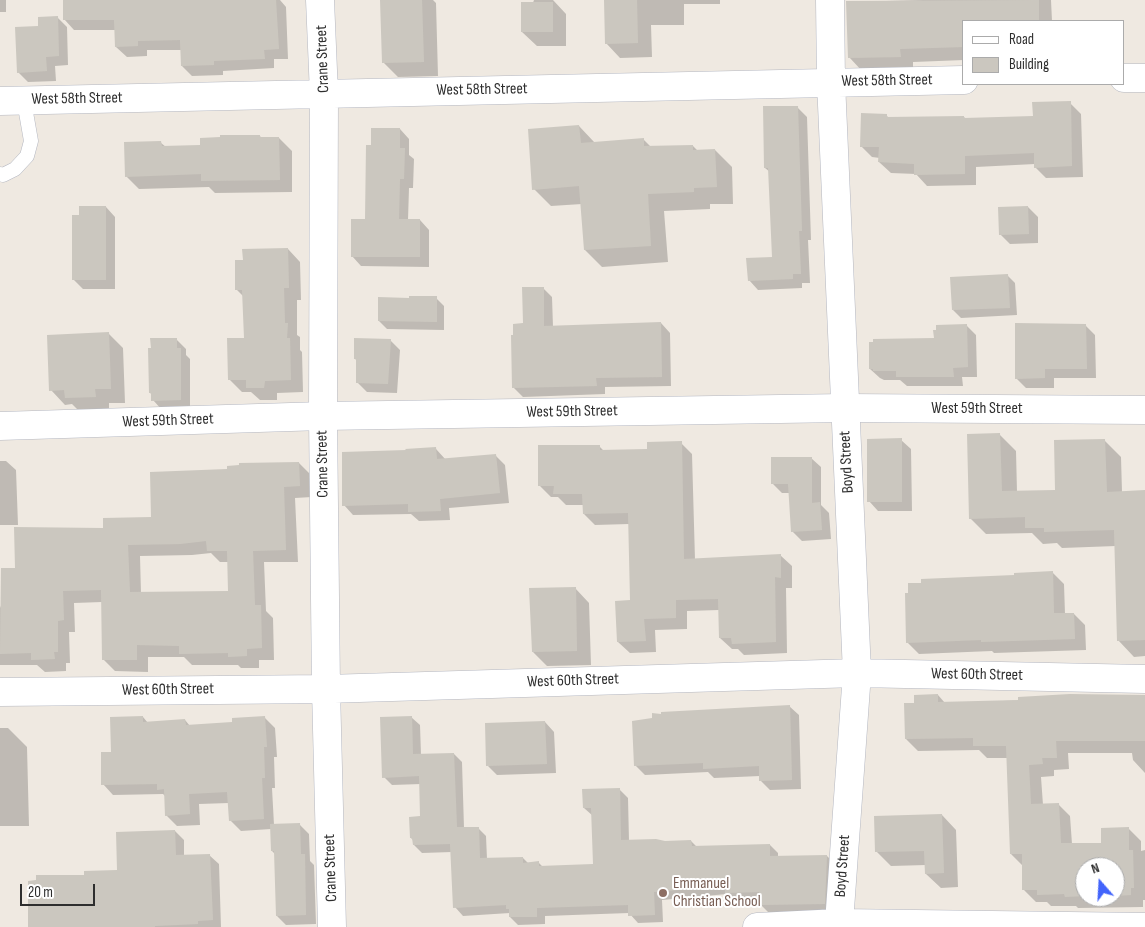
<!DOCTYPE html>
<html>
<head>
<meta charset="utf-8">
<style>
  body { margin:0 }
  #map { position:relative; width:1145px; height:927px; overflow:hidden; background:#efe9e1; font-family:"Sofia Sans Condensed",sans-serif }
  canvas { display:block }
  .legend { position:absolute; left:962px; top:20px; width:162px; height:65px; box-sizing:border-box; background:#fff; border:1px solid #ababab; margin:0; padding:6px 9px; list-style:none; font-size:15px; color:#2e2e2e }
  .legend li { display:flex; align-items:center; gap:10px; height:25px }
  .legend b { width:25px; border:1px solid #ababab }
  .north { position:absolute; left:1075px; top:857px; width:50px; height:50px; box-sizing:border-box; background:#fff; border:1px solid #ababab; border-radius:50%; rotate:341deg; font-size:14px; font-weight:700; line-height:20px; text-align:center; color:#2e2e2e }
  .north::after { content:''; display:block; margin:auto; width:18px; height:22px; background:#4264fb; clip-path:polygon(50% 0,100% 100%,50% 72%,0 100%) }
  .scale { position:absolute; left:20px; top:884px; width:75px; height:22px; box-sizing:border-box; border:2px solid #2e2e2e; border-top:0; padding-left:6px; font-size:15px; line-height:18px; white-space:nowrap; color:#2e2e2e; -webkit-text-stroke:4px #fff; paint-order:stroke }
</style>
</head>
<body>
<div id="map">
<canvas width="1145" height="927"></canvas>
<ul class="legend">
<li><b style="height:6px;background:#fff"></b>Road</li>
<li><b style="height:14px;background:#cbc7bf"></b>Building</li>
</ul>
<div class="north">N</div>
<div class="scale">20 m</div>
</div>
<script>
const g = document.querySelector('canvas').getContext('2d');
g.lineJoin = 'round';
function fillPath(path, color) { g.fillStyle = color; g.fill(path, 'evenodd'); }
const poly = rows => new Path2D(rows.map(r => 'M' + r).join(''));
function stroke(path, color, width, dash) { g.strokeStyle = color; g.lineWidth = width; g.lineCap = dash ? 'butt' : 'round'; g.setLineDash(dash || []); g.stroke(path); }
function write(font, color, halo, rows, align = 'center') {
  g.font = font + ' "Sofia Sans Condensed",sans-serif'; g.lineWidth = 4; g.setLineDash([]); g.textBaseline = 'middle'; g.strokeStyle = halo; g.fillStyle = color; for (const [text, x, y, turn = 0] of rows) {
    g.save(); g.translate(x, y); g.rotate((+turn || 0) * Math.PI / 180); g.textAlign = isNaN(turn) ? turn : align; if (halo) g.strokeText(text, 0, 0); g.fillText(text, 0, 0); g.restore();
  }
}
const shadow = poly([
  [0,0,6,0,6,12,0,12],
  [64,0,280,0,286,7,288,59,274,59,274,68,223,71,223,75,192,76,182,66,182,50,147,50,147,56,127,57,116,47,116,30,74,30,64,19],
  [381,0,433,0,436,3,438,76,398,77,383,62],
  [534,0,553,0,566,14,566,46,537,46,522,32],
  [605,0,720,0,720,4,684,4,684,25,651,25,652,57,620,58,606,43],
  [923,0,1051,0,1052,21,964,21,964,60,913,62,913,70,862,71,849,57,848,2],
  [57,17,67,27,68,65,55,66,56,81,28,82,18,72,40,27],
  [1070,103,1081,114,1083,177,1046,178,1035,167,1035,164,976,167,976,185,927,186,916,174,891,173,879,162,880,158,872,157,861,146,886,115,889,118,964,117,966,119,1034,117],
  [797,107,807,117,811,240,808,240,810,283,802,283,802,288,758,290,749,280,774,258,770,172,765,168],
  [579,126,595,143,643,139,651,147,693,146,698,151,715,150,732,167,733,204,710,204,710,209,664,211,668,262,602,267,585,250,582,204,551,206,534,189],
  [400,129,409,139,409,155,414,159,413,188,409,188,408,220,420,220,429,230,429,267,361,266,352,256,366,220,372,147],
  [260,136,262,139,279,138,292,151,292,192,215,193,209,187,139,189,126,176,161,143,166,147,202,146],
  [106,207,115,217,115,289,83,289,73,279,80,216],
  [1028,207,1038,217,1038,243,1010,244,1000,234],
  [288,249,300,262,301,300,297,300,297,335,300,337,300,350,302,352,303,392,277,393,277,400,260,400,251,392,242,392,229,379,245,339,244,297,236,289,244,261],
  [1007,275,1015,283,1017,315,961,318,953,310],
  [543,288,552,297,553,327,661,323,670,333,671,386,605,387,605,394,523,397,513,387,525,325],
  [436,298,444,306,444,330,387,329,379,321,410,299],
  [967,326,976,335,977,377,962,377,963,386,907,386,900,380,884,380,880,378,870,369],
  [1086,326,1095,335,1096,378,1054,378,1054,388,1026,388,1016,378],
  [109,334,123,348,125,403,109,403,109,411,80,412,72,404,65,405,51,390],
  [176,339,186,349,186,355,190,359,190,409,162,410,153,400,153,395,150,393],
  [390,340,400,350,397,393,367,392,357,382,358,361,355,359],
  [1000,435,1016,451,1017,492,1056,491,1105,441,1121,457,1122,492,1145,492,1145,656,1134,657,1118,640,1116,546,1062,548,1057,543,1043,544,1032,533,986,534,970,518],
  [901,440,911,449,912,511,878,511,869,501],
  [681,443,692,454,695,560,780,555,792,566,792,588,786,588,787,653,744,655,738,649,732,649,720,638,719,610,687,611,687,629,655,630,656,652,630,653,618,642,631,601,629,524,595,525,584,514,584,505,566,505,558,497,551,497,540,486,599,446,604,451,648,450],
  [436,449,446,460,496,456,505,465,509,503,449,508,450,520,419,521,411,514,353,515,344,505],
  [811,458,821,467,821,505,829,513,831,539,802,541,792,531,790,493,782,493,773,484],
  [0,461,6,461,16,470,18,525,0,525],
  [299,463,311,475,312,497,295,498,298,562,264,562,266,611,273,618,274,660,259,660,259,668,241,668,238,665,192,665,184,657,148,657,148,672,115,671,103,659,102,602,74,603,75,632,69,632,70,663,66,663,66,671,45,672,37,665,0,665,0,608,16,570,105,529,153,518,228,470],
  [211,553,220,562,228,562,229,593,141,594,140,556,192,555],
  [1052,572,1064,584,1065,614,1074,614,1085,625,1086,650,994,653,992,651,919,654,907,642,910,594,1015,576],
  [575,588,589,603,591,665,547,666,533,652],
  [938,695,945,703,1145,696,1145,773,1133,760,1132,753,1068,753,1069,769,1054,770,1054,776,1041,777,1043,805,1058,804,1070,816,1072,844,1103,844,1128,828,1141,841,1141,851,1145,850,1145,900,1143,900,1143,907,1078,908,1076,906,1051,906,1047,902,1036,902,1024,890,1023,866,1011,854,1008,758,987,758,979,750,918,751,906,739,916,704],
  [1085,867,1115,867,1115,897,1085,897],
  [789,706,799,715,801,789,770,790,761,781,760,776,714,778,708,772,645,775,635,765],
  [143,717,148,723,185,720,190,726,233,723,265,718,275,728,277,757,274,757,275,788,272,788,274,825,300,825,309,834,310,861,314,865,316,924,286,925,277,916,275,854,272,851,271,829,241,831,230,820,229,803,199,804,200,825,177,826,166,815,165,796,163,794,113,795,103,784,112,753],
  [411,717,420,725,421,755,454,754,462,762,464,828,478,828,486,836,487,859,523,858,528,863,538,862,543,867,594,866,593,816,584,808,620,790,628,798,629,841,665,842,691,841,697,847,770,845,778,853,778,857,827,856,835,864,832,912,769,913,761,905,761,900,734,901,727,894,662,900,663,922,638,923,629,913,545,916,545,924,518,925,510,917,510,913,463,916,455,907,452,852,422,853,414,845,414,841,411,838,422,818,421,784,392,785,384,777],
  [545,722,554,732,556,773,497,775,488,766],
  [0,728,8,728,27,747,29,826,0,826],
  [942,815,956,830,958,887,941,888,926,874,926,865,891,866,876,851],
  [175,831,184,840,184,856,209,855,219,864,221,927,29,927,86,876,119,871]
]);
const building = poly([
  [63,0,276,0,279,49,264,50,265,59,214,61,214,65,181,66,180,40,138,41,138,46,115,47,114,20,63,20],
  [380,0,422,0,424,62,382,63],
  [604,0,637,0,638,43,605,44],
  [1039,0,1039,21,964,21,964,47,900,49,901,57,848,58,846,1],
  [521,2,553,2,553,32,521,32],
  [58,16,59,56,46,57,47,71,17,73,15,27,38,26,38,17],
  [1071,101,1072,166,1034,168,1034,153,965,156,965,174,914,175,914,164,878,162,879,147,860,147,861,113,887,114,887,117,964,116,964,118,1033,116,1032,102],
  [763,106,798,106,802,231,799,231,801,274,793,274,793,279,748,281,746,258,772,257,768,168,764,168],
  [579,125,581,143,644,138,644,146,693,145,693,150,715,149,717,187,694,188,694,192,648,194,651,246,584,250,579,186,532,190,528,129],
  [371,128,400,128,400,148,405,148,404,179,400,179,399,219,420,219,420,257,351,257,351,219,365,219,366,145,371,145],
  [220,135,260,135,260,137,279,137,280,180,201,181,201,174,125,177,124,142,161,141,162,146,200,145,200,138,220,137],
  [79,206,106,206,106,280,72,280,72,215,79,215],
  [1028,206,1029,234,999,235,998,207],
  [288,248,289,288,284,288,285,323,288,323,287,338,290,338,291,380,265,381,264,388,246,388,246,380,228,380,227,338,244,338,242,290,235,290,235,260,243,260,242,249],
  [1008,274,1010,308,952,310,950,277],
  [522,287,544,287,544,326,661,322,662,377,596,378,597,386,512,388,511,335,513,335,513,324,523,323],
  [409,296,437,296,437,322,378,321,378,297,409,298],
  [1015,323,1086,324,1087,369,1045,369,1045,378,1015,379],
  [967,324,968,367,953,368,954,377,896,377,896,371,873,371,873,369,869,369,869,342,873,342,873,339,934,338,933,330,936,330,936,325],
  [109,332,111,389,95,389,96,397,65,398,64,390,49,391,47,335],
  [150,338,177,338,177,348,181,348,181,400,151,401,151,393,149,393,148,348,151,348],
  [354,338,391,339,388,384,356,383,356,359,354,359],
  [1000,433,1002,491,1055,490,1054,440,1105,439,1107,492,1145,490,1145,640,1117,641,1114,530,1044,532,1044,528,1025,528,1025,517,969,519,967,434],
  [902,438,902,502,867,502,867,439],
  [682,441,684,559,781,554,781,578,775,577,776,642,732,644,731,638,719,638,718,599,676,600,676,618,644,619,646,641,617,642,615,601,630,600,628,513,583,514,582,494,553,494,554,486,538,486,538,445,600,445,600,450,647,449,647,442],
  [436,447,437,459,496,454,500,493,440,499,441,511,408,512,408,504,342,506,342,452,406,450,405,449],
  [771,457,812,457,812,503,820,502,822,530,791,532,788,484,771,484],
  [299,462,300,486,284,487,286,550,253,551,255,605,261,605,262,648,247,649,247,656,228,657,228,653,179,654,179,646,137,645,137,660,102,660,101,590,63,591,64,620,58,621,58,652,54,652,55,659,31,660,31,653,0,654,1,568,15,568,14,527,103,528,103,518,151,517,150,472,227,469,227,466,239,465,239,463],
  [206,541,207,551,227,551,228,591,130,592,128,545,180,544],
  [1053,571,1054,613,1074,613,1075,639,981,642,981,640,906,643,905,593,908,593,908,583,921,583,921,579,1014,575,1014,573],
  [576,587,577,651,532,652,529,588],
  [938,694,938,702,1018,700,1018,697,1070,694,1145,695,1145,741,1056,741,1057,758,1042,758,1043,764,1029,765,1031,804,1059,803,1061,843,1101,843,1101,828,1129,827,1129,850,1133,850,1134,888,1131,888,1131,895,1115,896,1115,867,1085,867,1085,896,1065,897,1064,894,1037,895,1037,890,1022,890,1022,854,1010,854,1006,746,973,746,973,738,905,739,904,703,914,703,914,695],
  [790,705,792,780,759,781,759,766,703,769,703,763,634,766,632,721,652,718,652,713,661,714,661,712],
  [143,716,143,722,185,719,186,725,232,722,232,718,265,716,267,747,264,747,265,778,262,778,264,819,229,821,227,792,189,794,190,814,165,816,164,789,157,790,157,784,101,785,101,752,111,752,110,717],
  [412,716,413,754,454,753,457,827,479,827,480,858,523,857,523,863,539,861,539,866,593,864,591,808,583,808,582,789,620,788,621,840,656,839,665,841,691,840,692,846,770,844,770,856,827,855,825,904,760,905,759,892,725,893,725,886,654,892,655,915,628,916,628,905,537,908,537,917,509,917,509,909,506,909,506,905,453,908,450,844,413,845,412,838,410,838,409,817,420,816,419,776,382,778,380,717],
  [545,721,547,764,486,766,485,723],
  [942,814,944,873,925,874,924,851,875,852,874,816],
  [300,823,301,854,305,854,306,915,276,916,274,851,271,851,270,824],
  [175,830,176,855,210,854,213,920,198,921,198,924,155,926,155,927,28,927,28,881,36,880,36,875,84,875,84,871,117,870,116,832]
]);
const lane = poly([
  [0,174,3,175,15,169,27,156,31,141,24,101]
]);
const street = poly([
  [320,0,324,94,323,416,326,689,332,927],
  [830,0,831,82,857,673,839,923],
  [1124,78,1145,78],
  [0,101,964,80],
  [0,692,326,689,857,673,1145,679],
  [757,927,839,923,1145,927]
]);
const secondary = poly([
  [0,426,323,416,845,408,1145,410]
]);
const markers = [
  [663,893,5,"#8d6e63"]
];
const streetNames = [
  ["Crane Street",323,59,-92],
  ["West 58th Street",887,81,-1],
  ["West 58th Street",482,90,-1],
  ["West 58th Street",77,99,-1],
  ["West 59th Street",977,409],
  ["West 59th Street",572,412,-1],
  ["West 59th Street",168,421,-2],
  ["Boyd Street",847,462,-93],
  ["Crane Street",323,464,-91],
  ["West 60th Street",977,675,1],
  ["West 60th Street",573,681,-2],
  ["West 60th Street",168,690,-1],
  ["Boyd Street",843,866,-86],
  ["Crane Street",331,868,-92]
];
const educationNames = [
  ["Emmanuel",673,884],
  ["Christian School",673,902]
];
fillPath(shadow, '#0003');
fillPath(building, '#cbc7bf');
stroke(lane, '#b4b7c1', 15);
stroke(street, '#b4b7c1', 29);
stroke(secondary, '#b4b7c1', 29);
stroke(lane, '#fff', 14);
stroke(street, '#fff', 28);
stroke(secondary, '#fff', 28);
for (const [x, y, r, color] of markers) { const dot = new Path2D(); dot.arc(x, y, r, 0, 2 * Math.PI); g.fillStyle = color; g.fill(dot); stroke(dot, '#fff', 2); }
write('16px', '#2e2e2e', '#fff', streetNames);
write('16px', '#785e54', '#fff', educationNames, 'left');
</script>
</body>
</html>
